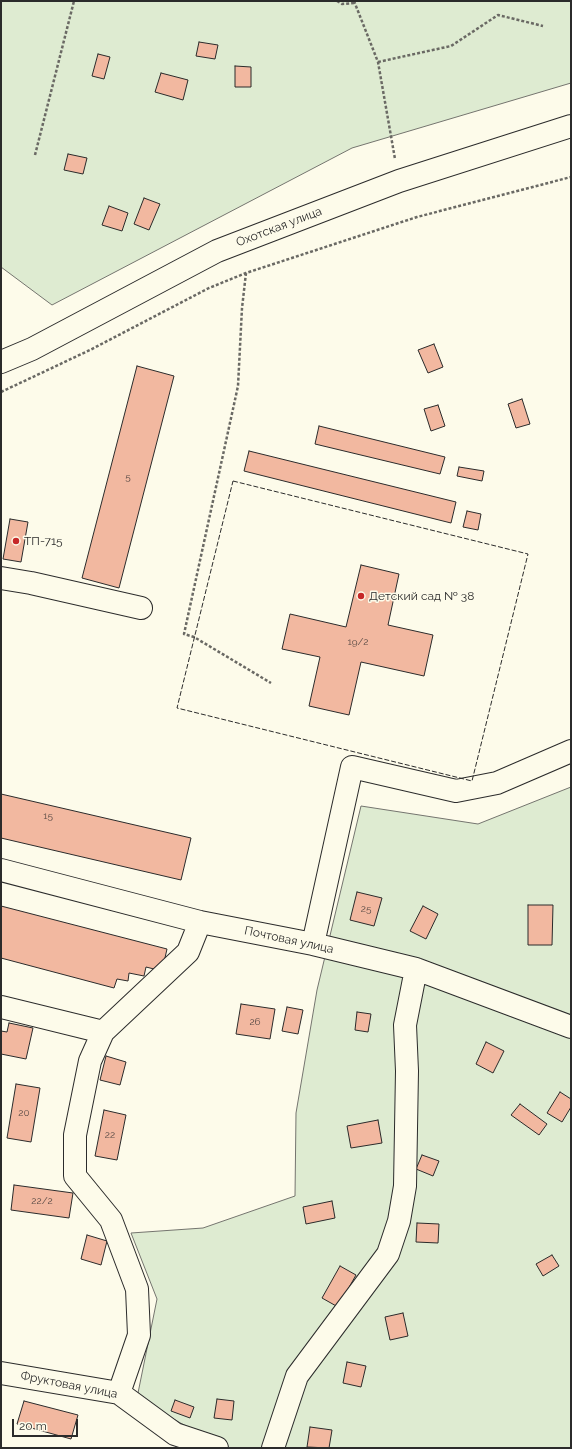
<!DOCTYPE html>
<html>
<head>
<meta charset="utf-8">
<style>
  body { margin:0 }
  #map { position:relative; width:572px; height:1449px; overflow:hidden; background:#fdfbea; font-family:Raleway,sans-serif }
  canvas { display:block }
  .frame { position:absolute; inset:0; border:2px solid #2b2b2b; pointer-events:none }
  .scale { position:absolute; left:12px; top:1419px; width:66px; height:18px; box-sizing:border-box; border:2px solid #2b2b2b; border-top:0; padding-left:5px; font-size:12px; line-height:14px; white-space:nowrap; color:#2b2b2b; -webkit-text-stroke:3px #fdfbea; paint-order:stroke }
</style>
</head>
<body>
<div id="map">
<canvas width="572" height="1449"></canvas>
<div class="frame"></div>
<div class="scale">20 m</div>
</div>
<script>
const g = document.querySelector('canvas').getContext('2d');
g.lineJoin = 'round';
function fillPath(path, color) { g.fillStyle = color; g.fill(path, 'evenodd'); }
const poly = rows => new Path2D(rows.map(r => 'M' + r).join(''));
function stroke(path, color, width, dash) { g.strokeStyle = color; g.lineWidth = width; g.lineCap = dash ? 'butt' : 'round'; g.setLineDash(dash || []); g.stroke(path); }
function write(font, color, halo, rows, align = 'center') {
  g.font = font + ' Raleway,sans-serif'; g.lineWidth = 3; g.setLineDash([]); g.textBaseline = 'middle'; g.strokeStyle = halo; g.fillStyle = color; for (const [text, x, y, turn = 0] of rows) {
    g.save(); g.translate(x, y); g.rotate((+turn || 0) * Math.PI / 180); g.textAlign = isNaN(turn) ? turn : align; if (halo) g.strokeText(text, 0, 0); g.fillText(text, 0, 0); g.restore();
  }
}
const green = poly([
  [1,1,571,1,571,83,352,148,52,305,1,267,1,1],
  [571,787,571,1448,224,1448,137,1398,157,1299,131,1233,203,1228,295,1196,296,1113,317,990,361,806,478,824,571,787]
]);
const building = poly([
  [199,42,218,45,215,59,196,56,199,42],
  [98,54,110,57,104,79,92,76,98,54],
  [235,66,251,67,251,87,235,87,235,66],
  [161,73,188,80,183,100,155,92,161,73],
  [68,154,87,158,83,174,64,170,68,154],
  [144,198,160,204,149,230,134,224,144,198],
  [109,206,128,213,122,231,102,225,109,206],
  [434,344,443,367,428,373,418,350,434,344],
  [137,366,174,376,119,588,82,578,137,366],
  [522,399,530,424,516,428,508,404,522,399],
  [438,405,445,426,431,431,424,409,438,405],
  [319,426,445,457,440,474,315,444,319,426],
  [249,451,456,502,451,523,244,471,249,451],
  [459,467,484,471,482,481,457,476,459,467],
  [467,511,481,514,478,530,463,527,467,511],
  [10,519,28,522,21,562,3,559,10,519],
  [361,565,399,574,388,625,433,635,424,676,361,662,349,715,309,706,320,657,282,649,290,614,346,627,361,565],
  [1,794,191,838,181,880,1,838,1,794],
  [357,892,382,898,374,926,350,920,357,892],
  [528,905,553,905,552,945,528,945,528,905],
  [1,906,167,949,162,971,146,967,144,976,129,973,128,981,117,979,114,988,1,958,1,906],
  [423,906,438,914,426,939,410,931,423,906],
  [241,1004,275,1009,270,1039,236,1034,241,1004],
  [287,1007,303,1010,298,1034,282,1031,287,1007],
  [357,1012,371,1014,368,1032,355,1030,357,1012],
  [9,1023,33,1028,26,1059,1,1054,1,1031,7,1032,9,1023],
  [486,1042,504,1051,493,1073,476,1064,486,1042],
  [106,1056,126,1062,120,1085,100,1080,106,1056],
  [16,1084,40,1088,31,1142,7,1138,16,1084],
  [560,1092,571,1099,571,1107,562,1122,547,1113,560,1092],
  [520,1104,547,1124,539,1135,511,1115,520,1104],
  [104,1110,126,1115,117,1160,95,1156,104,1110],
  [378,1120,382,1143,351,1148,347,1126,378,1120],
  [422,1155,439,1161,433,1176,416,1169,422,1155],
  [14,1185,73,1193,69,1218,11,1210,14,1185],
  [332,1201,335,1218,306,1224,303,1207,332,1201],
  [417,1223,439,1224,438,1243,416,1242,417,1223],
  [87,1235,107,1241,101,1265,81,1259,87,1235],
  [552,1255,559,1266,543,1276,536,1264,552,1255],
  [340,1266,356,1275,338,1307,322,1298,340,1266],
  [403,1313,408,1336,390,1340,385,1317,403,1313],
  [347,1362,366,1366,361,1387,343,1383,347,1362],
  [217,1399,234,1401,232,1420,214,1418,217,1399],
  [175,1400,194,1407,190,1418,171,1411,175,1400],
  [24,1401,78,1415,71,1439,17,1424,24,1401],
  [310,1427,332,1430,329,1448,307,1447,310,1427]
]);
const path = poly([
  [337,1,342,4,354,3],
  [354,1,378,62,395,159],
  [378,62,451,46,498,15,543,26],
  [35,155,74,1],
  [246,273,242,308,238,386,184,634,194,637,271,683],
  [1,392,90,350,209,288,246,273,417,217,571,177]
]);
const minor = poly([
  [1,362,32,349,217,251,399,181,571,126],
  [1,578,31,583,141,608],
  [1,870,200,922,313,944,416,969,571,1027],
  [313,944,352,767,456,791,497,783,571,751],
  [1,1007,103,1032],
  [1,1373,119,1393,175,1434,217,1448],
  [119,1393,139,1335,137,1289,111,1220,75,1176,75,1135,90,1061,103,1032,188,952,200,922],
  [273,1448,297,1376,388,1254,399,1221,405,1186,407,1071,405,1025,416,969]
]);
const fence = poly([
  [233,481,528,554,472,781,177,708,233,481]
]);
const markers = [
  [16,541,4,"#c62828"],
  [361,596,4,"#c62828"]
];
const numberNames = [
  ["5",128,477],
  ["19/2",358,642],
  ["15",48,816],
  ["25",366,909],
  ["26",255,1022],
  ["20",24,1113],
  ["22",110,1135],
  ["22/2",42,1201]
];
const streetNames = [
  ["Охотская улица",279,227,-21],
  ["Почтовая улица",289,940,12],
  ["Фруктовая улица",69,1385,11]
];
const poiNames = [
  ["ТП-715",24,541],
  ["Детский сад № 38",369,596]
];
fillPath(green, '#deebd1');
stroke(green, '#74746e', 1);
fillPath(building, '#f2b8a0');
stroke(building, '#2b2b2b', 1);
stroke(minor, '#2b2b2b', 24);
stroke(path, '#6a6964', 2.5, [3, 2]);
stroke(minor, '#fdfbea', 22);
stroke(fence, '#2b2b2b', 1, [5, 2]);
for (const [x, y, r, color] of markers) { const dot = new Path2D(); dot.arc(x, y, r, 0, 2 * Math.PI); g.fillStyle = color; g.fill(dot); stroke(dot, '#fdfbea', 1.5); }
write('10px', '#5d4e48', null, numberNames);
write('12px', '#2b2b2b', '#fdfbea', streetNames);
write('12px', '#2b2b2b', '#fdfbea', poiNames, 'left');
</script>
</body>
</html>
